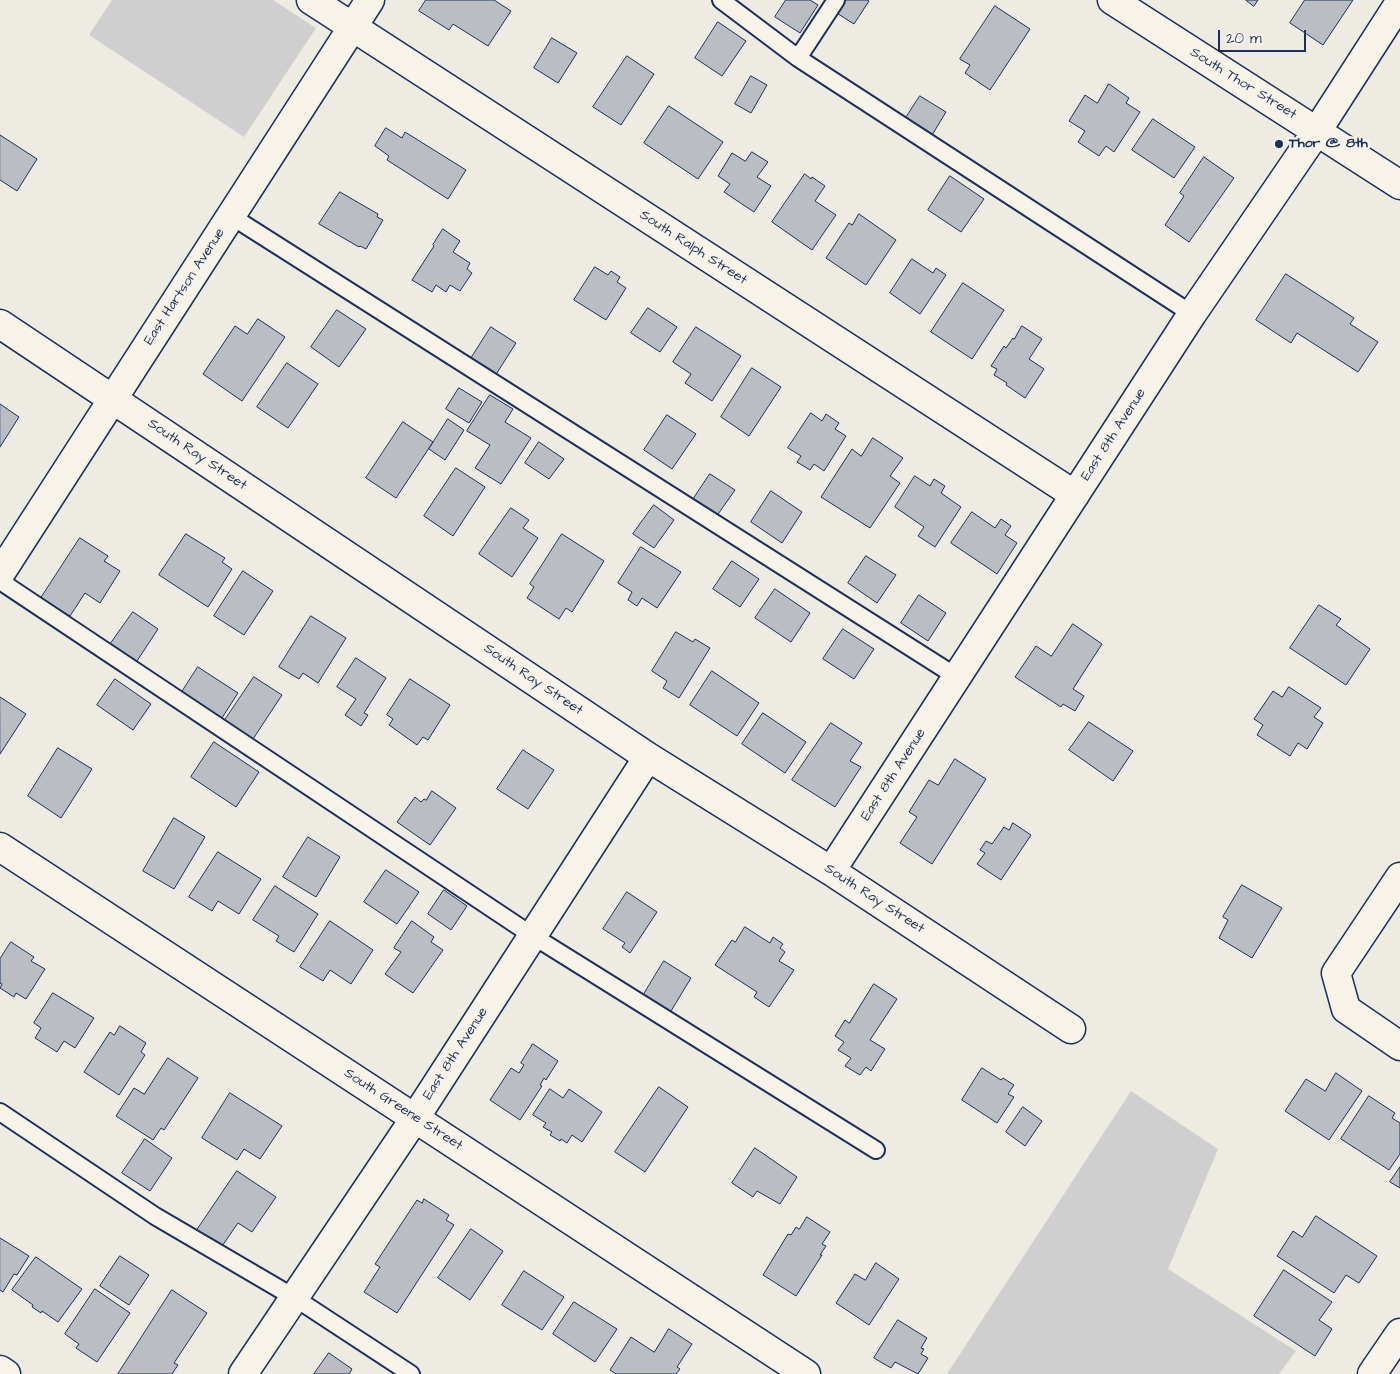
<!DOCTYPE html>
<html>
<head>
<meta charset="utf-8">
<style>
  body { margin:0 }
  #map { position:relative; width:1400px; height:1374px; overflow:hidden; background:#eeebe2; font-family:"Architects Daughter",sans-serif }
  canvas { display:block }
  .scale { position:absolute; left:1218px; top:30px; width:88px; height:22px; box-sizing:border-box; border:2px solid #1b2f5e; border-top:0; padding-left:6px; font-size:15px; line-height:18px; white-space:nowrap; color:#1b2f5e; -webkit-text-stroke:4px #f7f3e8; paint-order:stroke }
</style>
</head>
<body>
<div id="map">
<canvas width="1400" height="1374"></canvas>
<div class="scale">20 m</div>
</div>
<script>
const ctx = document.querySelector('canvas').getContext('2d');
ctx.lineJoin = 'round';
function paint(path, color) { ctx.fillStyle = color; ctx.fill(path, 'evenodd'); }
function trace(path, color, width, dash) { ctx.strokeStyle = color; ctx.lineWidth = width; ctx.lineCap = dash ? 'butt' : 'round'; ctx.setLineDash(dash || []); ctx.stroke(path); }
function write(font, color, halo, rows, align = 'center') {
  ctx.font = font + ' "Architects Daughter",sans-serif'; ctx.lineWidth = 5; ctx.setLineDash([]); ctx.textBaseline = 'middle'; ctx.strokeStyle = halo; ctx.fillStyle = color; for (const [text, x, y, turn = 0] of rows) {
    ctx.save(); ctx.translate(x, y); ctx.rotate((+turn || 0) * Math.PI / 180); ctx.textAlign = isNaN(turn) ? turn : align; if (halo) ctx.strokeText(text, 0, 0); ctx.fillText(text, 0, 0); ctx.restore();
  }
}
const green = new Path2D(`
  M112 0H273L316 28 244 137 89 35Z
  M1131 1091 1218 1149 1168 1269 1296 1351 1279 1374H947Z`);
const building = new Path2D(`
  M426 0H494L511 11 488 46 453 24 449 30 419 11Z
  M786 0H810L818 5 800 33 775 17Z
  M843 0H867L869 1 854 24 835 12Z
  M1246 0H1258L1254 6Z
  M1305 0H1353L1323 45 1290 23Z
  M995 6 1030 29 990 90 965 73 970 65 960 59Z
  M718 22 746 41 722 76 695 58Z
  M552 38 577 53 558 83 534 68Z
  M627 56 654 74 621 125 593 107Z
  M751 76 767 85 751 113 735 104Z
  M1109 84 1129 98 1126 103 1140 112 1114 152 1106 146 1099 156 1078 142 1085 131 1069 121 1085 95 1097 103Z
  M920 96 946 112 929 140 902 124Z
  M669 106 723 142 698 179 644 143Z
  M1153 119 1195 147 1174 178 1132 150Z
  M386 128 402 138 405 132 466 170 448 199 387 160 389 156 375 146Z
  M0 135 37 159 17 191 0 180Z
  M752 152 768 162 757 177 771 186 754 212 724 192 730 184 718 176 732 153 745 161Z
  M1204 157 1234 178 1189 242 1165 225 1184 196 1180 193Z
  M805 174 811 179 812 177 825 186 815 201 836 215 812 250 772 222Z
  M950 176 984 199 961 232 928 210Z
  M340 192 378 214 377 217 383 220 366 249 360 246 359 247 319 224Z
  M859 214 896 240 866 285 826 258 849 223 852 225Z
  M443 229 460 241 453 252 470 263 467 269 472 273 460 291 450 285 446 292 436 285 432 292 412 280 434 246 433 245Z
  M912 259 933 273 936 268 946 275 920 314 890 293Z
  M595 267 608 275 611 271 620 277 617 282 626 288 606 320 574 300Z
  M1286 274 1354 318 1350 324 1378 342 1358 372 1297 333 1291 343 1256 320Z
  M963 283 1004 310 972 359 931 332Z
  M648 308 677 327 660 352 631 333Z
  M337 310 366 329 339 367 311 347Z
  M258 319 285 337 242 401 203 374 235 326 247 334Z
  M1022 326 1042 339 1029 359 1044 369 1025 398 1006 385 1007 383 994 375 997 369 991 366 1004 346 1006 348 1013 338 1014 339Z
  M491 327 516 343 495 376 470 360Z
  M696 327 741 356 712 401 685 383 691 374 673 362Z
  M287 363 318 384 288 428 257 407Z
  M752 368 781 387 749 436 721 417Z
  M459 388 482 402 469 423 446 409Z
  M490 395 513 409 505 422 531 438 501 484 475 468 490 445 467 431Z
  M0 404 19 417 0 447Z
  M811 413 822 421 826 414 839 423 835 429 846 436 824 471 814 464 810 470 797 462 801 456 788 448Z
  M667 415 696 434 672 469 644 450Z
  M448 419 464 430 445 460 429 449Z
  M403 422 433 442 396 498 366 478Z
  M873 438 903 458 890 476 900 483 870 528 821 497 852 449 861 456Z
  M539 442 564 459 549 479 525 463Z
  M456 468 485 487 453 536 424 516Z
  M710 474 735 490 716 517 692 501Z
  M915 476 930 486 934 479 945 486 941 493 961 507 935 547 918 536 924 527 895 507Z
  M771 491 802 512 782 543 751 522Z
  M654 505 674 520 654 548 633 534Z
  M511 508 529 520 523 528 538 538 512 577 479 554Z
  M972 512 995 528 1001 519 1011 526 1005 535 1017 543 997 574 951 543Z
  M186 534 225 558 222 562 232 569 208 607 159 575Z
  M562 534 604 561 572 612 566 608 559 619 527 598 534 587 530 584Z
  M80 538 108 556 104 561 120 571 100 603 85 593 70 616 41 598Z
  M641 547 681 572 657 608 642 598 637 606 628 600 632 592 618 583Z
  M866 556 896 575 877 603 848 583Z
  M732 561 759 579 740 607 713 589Z
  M243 571 273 591 244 635 214 616Z
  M775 589 810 613 791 642 755 618Z
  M919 595 946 613 928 641 901 623Z
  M1319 605 1341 619 1336 625 1370 649 1346 685 1290 648Z
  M133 612 158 629 135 664 109 646Z
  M311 616 346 638 318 683 303 673 299 679 279 667Z
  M1073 624 1102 644 1073 689 1084 696 1075 711 1063 704 1061 707 1015 677 1036 646 1051 656Z
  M843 629 874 649 854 679 823 659Z
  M676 632 693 642 695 639 710 648 679 698 663 688 667 681 652 671Z
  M356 658 386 678 364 713 368 715 361 726 345 715 356 699 337 687Z
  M198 667 238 693 220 721 180 695Z
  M712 671 759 703 737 736 690 705Z
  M254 677 282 695 251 742 223 723Z
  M115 679 151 704 133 730 97 705Z
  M410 679 450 705 428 740 423 737 417 745 389 725 393 719 387 715Z
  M1289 687 1321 708 1314 717 1323 723 1307 749 1298 743 1290 756 1257 735 1263 725 1254 719 1273 691 1282 697Z
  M0 697 26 714 0 754Z
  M763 713 806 742 785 773 742 744Z
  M1089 722 1133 751 1113 781 1069 750Z
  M831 723 862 743 850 761 861 767 835 807 792 780Z
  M214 742 259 772 236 807 191 777Z
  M58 748 92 769 61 818 28 796Z
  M523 750 554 770 528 809 497 789Z
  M955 759 986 779 932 864 900 843 917 817 909 812 929 780 938 785Z
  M432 791 456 808 430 845 397 822 415 797 421 802 424 799 426 800Z
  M174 818 205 837 174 889 143 871Z
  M1013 823 1031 835 1001 880 977 864 985 853 980 850 986 841 992 844 1004 827 1009 830Z
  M308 837 340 857 316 897 283 877Z
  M218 852 261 879 239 914 218 901 212 911 189 897Z
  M386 870 419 892 397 924 364 902Z
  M1242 885 1282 908 1252 958 1219 938 1228 920 1223 917Z
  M275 886 318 914 294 952 276 941 279 936 253 920Z
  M444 890 467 906 451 930 428 914Z
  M627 892 657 912 630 953 622 947 625 943 603 929Z
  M330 921 373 950 351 984 330 970 323 981 300 967Z
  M412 921 434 937 431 942 443 950 413 993 385 974 401 952 394 948Z
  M745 927 770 943 773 937 783 944 780 948 785 952 779 961 794 970 769 1007 754 997 757 992 715 965 732 940 735 942Z
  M11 942 34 957 31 961 45 969 26 999 16 993 14 997 0 988 2 984 0 983V959Z
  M664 961 691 978 668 1016 641 999Z
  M874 984 897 999 870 1040 885 1049 871 1071 866 1067 860 1075 845 1066 851 1058 838 1050 844 1042 835 1036 845 1020 849 1023Z
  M53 993 94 1018 75 1048 64 1041 57 1052 35 1038 41 1028 34 1023Z
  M120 1026 146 1043 141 1052 145 1055 119 1095 84 1072 110 1032 114 1035Z
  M533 1044 558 1061 546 1080 544 1078 540 1085 542 1086 520 1120 490 1100 511 1068 519 1073 524 1065 521 1063Z
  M168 1058 198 1078 164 1130 161 1128 153 1140 116 1116 134 1088 144 1094Z
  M982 1068 1001 1080 1003 1078 1014 1085 1008 1094 1014 1097 997 1123 962 1100Z
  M1336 1073 1362 1091 1329 1140 1285 1111 1306 1079 1325 1091Z
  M659 1087 688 1107 645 1172 615 1152Z
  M550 1089 563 1098 569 1089 602 1112 582 1142 572 1135 567 1143 561 1139 560 1141 550 1135 552 1132 543 1127 546 1123 533 1115Z
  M230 1093 282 1126 260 1159 244 1149 237 1160 202 1138Z
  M1369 1096 1395 1113 1392 1118 1400 1123V1154L1389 1170 1341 1139Z
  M1023 1107 1042 1121 1025 1146 1006 1132Z
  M145 1139 172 1158 150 1191 122 1173Z
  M755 1148 797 1177 780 1204 757 1191 753 1197 732 1183Z
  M1400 1167V1188L1390 1182Z
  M237 1171 276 1197 252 1232 238 1223 220 1249 195 1233Z
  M424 1199 449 1215 446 1220 454 1225 397 1313 364 1292 380 1267 375 1264 417 1200 422 1203Z
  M1316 1216 1377 1256 1359 1283 1346 1275 1334 1293 1277 1256 1293 1231 1302 1237Z
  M807 1217 830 1232 822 1244 826 1246 820 1255H822L796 1296 763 1275 788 1234 791 1235 796 1227 799 1229Z
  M471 1229 503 1251 470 1300 438 1278Z
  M0 1238 29 1256 17 1275 14 1274 3 1292 0 1290Z
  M120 1256 149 1275 129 1305 100 1286Z
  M36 1257 82 1289 58 1322 42 1311 41 1313 32 1307 33 1305 12 1290Z
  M876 1263 899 1279 869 1325 836 1303 855 1274 865 1280Z
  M1284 1270 1332 1302 1319 1320 1332 1329 1315 1356 1254 1316Z
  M524 1271 564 1297 542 1330 502 1305Z
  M95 1289 130 1313 97 1362 76 1348 79 1344 65 1334Z
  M172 1290 207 1313 174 1363 178 1365 172 1374H118Z
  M574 1302 617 1329 595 1362 553 1334Z
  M898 1320 927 1338 921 1348 924 1349 921 1354 928 1358 918 1374 895 1362 891 1368 874 1358Z
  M669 1329 692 1344 677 1367 680 1369 676 1374H616L610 1370 631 1337 654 1352Z
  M329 1353 352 1369 349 1374H314Z`);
const service = new Path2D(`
  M721 0 798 58
  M836 0 798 58 1192 314
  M231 216 957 677
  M0 581 533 936 876 1150
  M0 1112 155 1216 295 1298 411 1374`);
const minor = new Path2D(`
  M311 0 1075 495
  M0 324 648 757 831 871 1071 1029
  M0 574 370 0
  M0 847 806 1374
  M831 871 1192 314 1317 131 1400 2
  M1400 877 1336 973 1346 1009 1400 1046
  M0 1370 6 1374
  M243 1374 415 1118 648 757
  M1372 1374 1400 1333`);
const secondary = new Path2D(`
  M1112 0 1400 185`);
const markers = [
  [1279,144,5,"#1b2f5e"]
];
const streetNames = [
  ["South Thor Street",1243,84,32],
  ["South Ralph Street",693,248,33],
  ["East Hartson Avenue",185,287,-57],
  ["East 8th Avenue",1114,435,-57],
  ["South Ray Street",197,455,34],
  ["South Ray Street",533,680,34],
  ["East 8th Avenue",894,775,-57],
  ["South Ray Street",874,899,33],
  ["East 8th Avenue",456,1054,-57],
  ["South Greene Street",403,1110,33]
];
const poiNames = [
  ["Thor @ 8th",1289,144]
];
paint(green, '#cfcfcf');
paint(building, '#babdc2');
trace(building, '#1b2f5e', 1);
trace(service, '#1b2f5e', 20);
trace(minor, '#1b2f5e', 31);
trace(secondary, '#1b2f5e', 31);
trace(service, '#f7f3e8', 16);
trace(minor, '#f7f3e8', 28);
trace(secondary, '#f7f3e8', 28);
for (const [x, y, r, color] of markers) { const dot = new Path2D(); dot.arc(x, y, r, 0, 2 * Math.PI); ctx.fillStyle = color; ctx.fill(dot); trace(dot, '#f7f3e8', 2); }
write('14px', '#1b2f5e', '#f7f3e8', streetNames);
write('bold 14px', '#1b2f5e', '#f7f3e8', poiNames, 'left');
</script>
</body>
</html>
